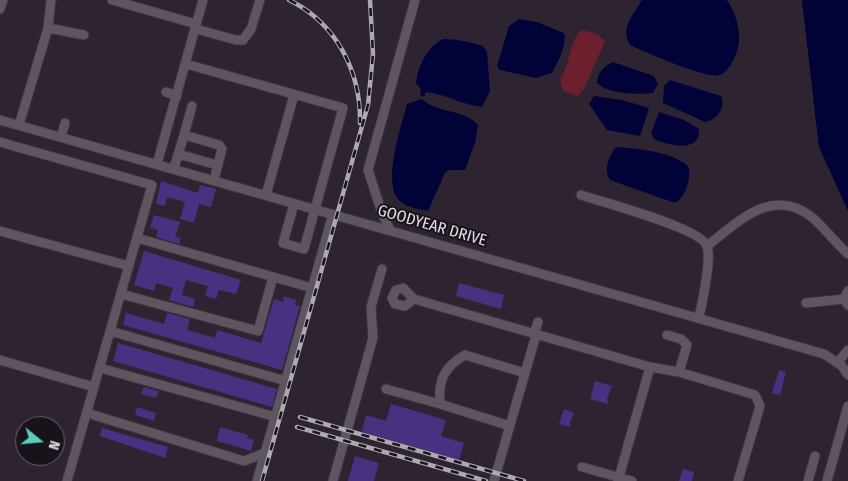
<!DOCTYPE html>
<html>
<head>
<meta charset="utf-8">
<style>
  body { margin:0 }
  #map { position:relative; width:848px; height:481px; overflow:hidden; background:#221b24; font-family:"Fira Sans Condensed",sans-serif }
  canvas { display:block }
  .north { position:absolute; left:15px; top:416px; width:50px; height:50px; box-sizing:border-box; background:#19121a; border:1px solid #69636b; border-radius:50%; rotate:107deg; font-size:14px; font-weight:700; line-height:20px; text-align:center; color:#e2dde4 }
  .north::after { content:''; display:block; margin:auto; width:18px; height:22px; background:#59cebe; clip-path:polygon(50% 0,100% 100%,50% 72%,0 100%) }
</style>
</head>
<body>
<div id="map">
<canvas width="848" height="481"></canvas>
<div class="north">N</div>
</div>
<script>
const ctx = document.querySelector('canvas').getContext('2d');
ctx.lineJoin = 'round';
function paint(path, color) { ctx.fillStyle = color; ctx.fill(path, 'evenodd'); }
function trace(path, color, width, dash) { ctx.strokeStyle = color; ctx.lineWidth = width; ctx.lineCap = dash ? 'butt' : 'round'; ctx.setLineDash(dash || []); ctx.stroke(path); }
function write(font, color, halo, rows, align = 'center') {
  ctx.font = font + ' "Fira Sans Condensed",sans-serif'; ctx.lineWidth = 4; ctx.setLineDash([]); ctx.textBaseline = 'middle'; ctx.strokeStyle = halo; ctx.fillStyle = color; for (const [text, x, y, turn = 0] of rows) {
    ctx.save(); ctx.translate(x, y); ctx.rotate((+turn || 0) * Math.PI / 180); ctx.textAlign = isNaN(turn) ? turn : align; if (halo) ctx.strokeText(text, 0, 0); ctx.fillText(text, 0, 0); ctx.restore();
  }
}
const built = new Path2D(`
  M0 0H802L819 147 848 211V481H0ZM25 426H55V456H25Z`);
const green = new Path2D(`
  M582 30 597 34 605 41 584 89 578 96 563 91 560 78C571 65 569 40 582 30Z`);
const water = new Path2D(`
  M642 0H727C736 14 743 34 737 51 734 59 729 72 720 75 708 80 645 52 630 45 620 28 633 15 642 0Z
  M802 0H848V211L819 147Z
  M519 19 537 22 564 33C568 44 557 63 552 73L536 78 500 70 497 66 509 26Z
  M443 39C458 39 469 42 483 46L487 52 490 91 482 107C462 105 446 94 426 92L424 97 420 95 421 89 416 83C418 66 427 47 443 39Z
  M613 62 654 76 658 84 653 93C638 95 608 94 597 83 597 73 604 66 613 62Z
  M670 80 721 96C726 108 717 120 705 122L663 103 664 86Z
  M594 96 622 100 649 108 640 136 607 130 589 104Z
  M422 99C436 113 464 109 478 125L475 143 465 170H449L445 173 428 211C418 209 408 208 400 201 381 185 402 124 407 104Z
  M659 112 684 120 699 129C701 154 667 145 654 139L651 133Z
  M616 147C639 149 670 151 688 166 692 178 686 194 677 202H672L610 180C603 170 609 156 616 147Z`);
const building = new Path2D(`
  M161 181 198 193 200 185 216 189 211 207 199 204 194 223 180 219 185 202 167 197 165 206 156 204Z
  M154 215 180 222 175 237 181 238 179 244 156 237 158 230 150 228Z
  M144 251 241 280 236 294 219 290 216 299 205 296 208 286 186 280 182 295 195 299 193 307 169 300 173 288 156 283 154 291 134 285Z
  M459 283 504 295 501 309 456 296Z
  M284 296 296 300 295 305 300 306 282 370 123 325 126 313 164 324 167 313 190 319 187 330 215 338 217 330 261 343 274 299 283 302Z
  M118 343 277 389 272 407 113 361Z
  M779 370 786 372 780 395 772 393Z
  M595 381 612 386 607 399 608 404 590 399Z
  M144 387 159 391 156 398 141 394Z
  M391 404 446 420 441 436 464 443 459 460 362 432 366 415 386 421Z
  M137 407 156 413 154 421 135 415Z
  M564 409 574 413 570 422V427L559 424Z
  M220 427 248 435 247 438 254 440 251 451 217 441Z
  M102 428 168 447 165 458 100 436Z
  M355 456 379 463 374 481H348Z
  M683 469 694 472 692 481H679Z`);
const minor = new Path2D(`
  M112 0 196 24
  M0 9 3 0
  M48 28 84 35
  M196 29 236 40H243L251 29 260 0
  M186 64 343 108 304 249 283 243 294 204
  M166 92 177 96
  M192 106 184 135 219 145 222 149 214 180
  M0 120 824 354 842 366 848 375
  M19 125 48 28 51 0
  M61 137 65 123
  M0 142 152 185 67 481
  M178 154 217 165
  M157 164 203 0
  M174 168 184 135
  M266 195 294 95
  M581 195C602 202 701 228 707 246 712 260 702 302 699 318
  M390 230 382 213 368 170 415 0
  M0 231 129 266
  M137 238 312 288
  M707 246C738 222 773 185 813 218 825 229 836 243 848 254
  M403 288 414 299 405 306 395 304 392 298 396 290Z
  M848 291 844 299 848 305
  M121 294 258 331 273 277
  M414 299 650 367 679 372 755 395 760 406 738 481
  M806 303 844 299
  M110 331 286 381
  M667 335 681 339 687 345 679 372
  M0 360 94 387
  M837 363 848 350
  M100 368 276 417
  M386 389 440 404
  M87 413 244 461 265 453
  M510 426 440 404C438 380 444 367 465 355L525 373
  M582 467 632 481
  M257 481 333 214
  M333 481 373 338 371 307 382 269
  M494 481 536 335 535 331 538 322
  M618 481 650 367
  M808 481 815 456
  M827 481 848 406`);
const rail = new Path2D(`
  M289 0C336 23 361 71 360 123
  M300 417 524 481
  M297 427 486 481
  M262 481 368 105 373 54 370 0`);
const streetNames = [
  ["GOODYEAR DRIVE",432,226,16]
];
paint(built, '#2e2431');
paint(green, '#6c1f2d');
paint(water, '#010338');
paint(building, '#473180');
trace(minor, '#3a353c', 11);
trace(minor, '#5e5560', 9);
trace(rail, '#aea9b0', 4.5);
trace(rail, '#19121a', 2.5, [8]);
write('16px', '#e2dde4', '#19121a', streetNames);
</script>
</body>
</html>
